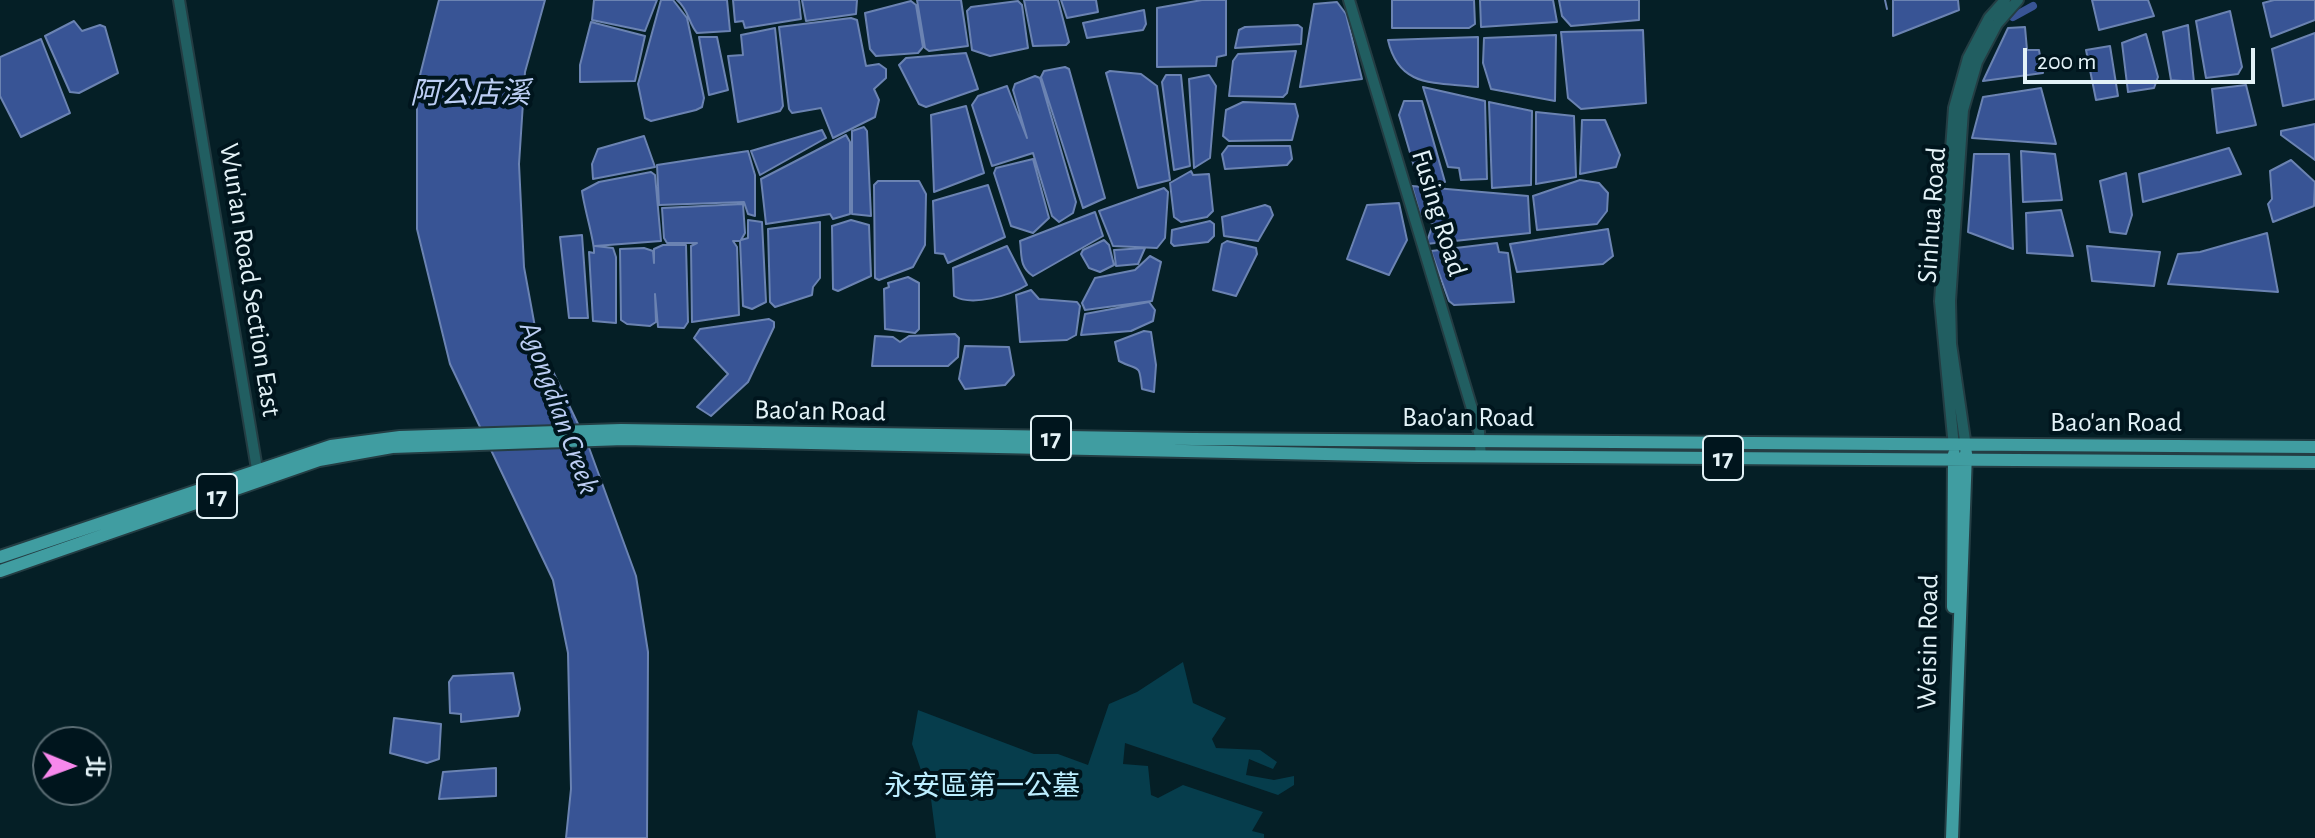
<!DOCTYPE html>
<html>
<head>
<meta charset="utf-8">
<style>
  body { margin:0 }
  #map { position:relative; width:2315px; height:838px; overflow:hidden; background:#051f26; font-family:"Alegreya Sans","Noto Sans TC",sans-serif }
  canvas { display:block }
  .north { position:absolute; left:32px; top:726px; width:80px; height:80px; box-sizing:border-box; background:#00151d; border:2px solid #5b6d74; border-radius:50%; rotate:91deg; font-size:22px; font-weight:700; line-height:32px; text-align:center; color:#e3f2f7 }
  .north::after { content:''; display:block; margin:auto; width:28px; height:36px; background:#f788ec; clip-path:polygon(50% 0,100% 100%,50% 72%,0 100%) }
  .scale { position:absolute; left:2023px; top:48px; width:232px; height:36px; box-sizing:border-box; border:4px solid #e3f2f7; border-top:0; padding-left:10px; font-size:24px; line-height:28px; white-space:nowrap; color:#e3f2f7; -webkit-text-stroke:6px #00151d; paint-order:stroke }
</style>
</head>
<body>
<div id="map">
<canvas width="2315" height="838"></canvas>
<div class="north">北</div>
<div class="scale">200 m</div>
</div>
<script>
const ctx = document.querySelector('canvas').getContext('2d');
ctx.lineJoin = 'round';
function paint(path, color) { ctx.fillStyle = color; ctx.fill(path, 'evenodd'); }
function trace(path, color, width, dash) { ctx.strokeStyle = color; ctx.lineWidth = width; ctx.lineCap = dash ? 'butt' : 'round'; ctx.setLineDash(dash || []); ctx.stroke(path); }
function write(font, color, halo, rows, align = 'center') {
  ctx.font = font + ' "Alegreya Sans","Noto Sans TC",sans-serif'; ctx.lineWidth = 8; ctx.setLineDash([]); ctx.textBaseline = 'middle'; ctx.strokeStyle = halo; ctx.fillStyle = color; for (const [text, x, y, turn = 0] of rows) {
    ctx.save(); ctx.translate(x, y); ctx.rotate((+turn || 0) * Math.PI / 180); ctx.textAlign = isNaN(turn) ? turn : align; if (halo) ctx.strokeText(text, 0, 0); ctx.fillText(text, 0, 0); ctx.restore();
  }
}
const green = new Path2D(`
  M1183 662 1193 703 1226 718 1212 739 1216 748 1260 750 1277 762 1273 769 1249 759 1246 775 1274 780 1294 776V785L1278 795 1125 743 1123 764 1148 766 1151 795 1158 798 1183 785 1263 812 1252 831 1264 834V838H936L931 799 912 744 918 710 1034 754H1058L1088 765 1109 704 1137 692Z`);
const water = new Path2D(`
  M439 0H545L525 72 519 164 524 267 537 338 588 445 636 576 648 652 647 838H566L571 789 568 653 553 580 450 364 417 229V87Z
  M594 0H657L645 31 592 20Z
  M661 0H673L687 18 704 98 702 107 696 110 651 121 645 118 638 84Z
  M677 0H727L730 31 697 33C688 22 689 10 677 0Z
  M733 0H799L801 19 745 28 743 21 735 22Z
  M802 0H857L856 14 806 21Z
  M917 0H961L968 46 929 51 925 48Z
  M1024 0H1058L1069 42 1066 45 1033 46Z
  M1061 0H1096L1098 12 1067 18Z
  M1202 0H1226V55L1217 57 1216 66 1157 67V8Z
  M1392 0H1474L1475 24 1469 28H1392Z
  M1480 0H1553L1557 22 1481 27Z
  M1559 0H1639V20L1571 26 1562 16Z
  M1893 0H1958L1959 10 1893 36Z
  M2092 0H2148L2154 16 2099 30Z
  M2274 0H2315V20L2271 37 2263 3Z
  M911 1 916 5 923 47 918 53 876 56 870 49 865 13Z
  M1018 1 1022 5 1028 48 990 56 972 50 967 11 971 7Z
  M1337 2 1346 14 1362 79 1300 87 1314 4Z
  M1144 10 1146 24 1143 30 1087 38 1083 23Z
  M2230 11 2242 67 2238 74 2206 78 2196 21Z
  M851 18 857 20 866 66 879 64 886 69V78L874 89 879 100 875 117 833 138 821 108 792 113 789 109 779 27Z
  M74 21 82 31 100 25 105 27 118 73 79 93 70 92 45 36Z
  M591 22 645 36 635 81 580 82V65Z
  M1298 25 1302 28 1301 44 1235 48 1239 30 1245 27Z
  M2188 25 2194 82 2171 80 2163 32Z
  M2025 27 2027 50H2039L2043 73 1983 81 2008 28Z
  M775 28 783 106 780 111 738 122 728 56 743 55 741 35Z
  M1643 30 1646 103 1581 109 1568 98 1561 32Z
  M2315 33V99L2283 106 2272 49Z
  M2146 34 2158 77 2154 88 2128 92 2122 43Z
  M1556 35 1555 101 1491 89 1483 63 1484 38Z
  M699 37H717L728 90 709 95Z
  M1478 37V87C1436 82 1399 89 1388 40Z
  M41 39 70 113 21 137 0 96V57Z
  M2110 46 2118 96 2096 100 2086 50Z
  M1296 51 1287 93 1283 97 1229 96 1233 61 1238 54Z
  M966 53 978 89 926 107 919 104 899 65 906 58Z
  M1065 67 1069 69 1105 198 1083 208 1041 77 1044 71Z
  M1110 71 1141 74 1157 86 1170 180 1138 188 1106 73Z
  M1166 75H1181L1190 166 1174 170 1162 82Z
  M1209 75 1216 86 1210 158 1194 168 1189 79Z
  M1035 76 1040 78 1076 202 1073 213 1059 222 1052 216 1033 153 992 166 972 105 978 96 1007 86 1027 138 1013 90 1015 84Z
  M2246 85 2256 125 2217 133 2212 89Z
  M1423 87 1485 101 1487 179 1461 180 1459 168 1448 167Z
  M2041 88 2056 144 1972 138 1983 97Z
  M1404 101H1422L1445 182 1418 180 1399 115Z
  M1243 102 1295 104 1298 116 1292 140 1229 141 1223 136 1226 110Z
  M1489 102 1532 111 1531 185 1492 188Z
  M966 106 984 173 934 192 931 115Z
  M1536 112 1574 116 1576 177 1536 184Z
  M1582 120H1605L1620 155 1616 167 1580 174Z
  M2315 124V160L2281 135V131Z
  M864 127 867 131 871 216 852 214V131Z
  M822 130 826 138 760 175 751 151Z
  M846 135 850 142V214L833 219 830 214 766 224 761 179Z
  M644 136 655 167 593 179 592 164 598 149Z
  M1228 146H1290L1292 159 1287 165 1225 169 1222 154Z
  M2229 148 2241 174 2143 202 2139 174Z
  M748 151 755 175V216L748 214 744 202 659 205 657 165Z
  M2021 151 2055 154 2062 200 2023 202Z
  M1974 154H2009L2013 249 1968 232Z
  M1033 159 1049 218 1033 233 1011 226 994 173 996 168Z
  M2291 160 2315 182 2314 206 2273 222 2268 204 2272 199 2270 171Z
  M1191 171 1193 175 1209 174 1213 211 1207 217 1181 222 1174 217 1170 183Z
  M651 172 655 175 661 241 595 246 613 248 616 257V323L593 321 589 252 594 253C595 243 584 208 582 191L599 182Z
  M2126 173 2132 215 2126 234 2110 232 2100 181Z
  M1580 180 1599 183 1608 193 1607 211 1597 224 1537 230 1533 196Z
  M878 181H919L926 194 925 245 913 267 879 280 875 278 874 185Z
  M988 185 1005 237 948 263 944 254 935 253 933 201Z
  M1412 186 1528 196 1530 233 1426 244 1433 224 1420 215Z
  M1164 188 1168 192 1165 238 1157 248 1113 246 1099 211Z
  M1399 203 1407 240 1389 275 1347 259 1367 205Z
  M743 204 745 233 741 240 748 238V220L762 222 766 302 752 309 743 306 740 241H733L737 247 739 315 692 322 691 246 697 243H667L664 238 662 208Z
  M1265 205 1270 207 1273 215 1258 241 1224 236 1222 217Z
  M2061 210 2073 256 2027 253 2026 213Z
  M1095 212 1103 236 1033 276C1019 267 1022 255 1020 241Z
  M851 220 869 225 871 276 838 291 833 289 832 226Z
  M1210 221 1214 224V236L1208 242 1174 246 1171 243 1172 230Z
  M820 222V278L813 287 812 295 775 307 770 302 768 229Z
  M1608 229 1613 256 1603 264 1517 272 1510 244Z
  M2267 233 2278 292 2168 284 2178 254 2200 252Z
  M582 235 588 318H569L560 237Z
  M1104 240 1109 245 1114 265 1100 272 1089 268 1081 254 1083 250Z
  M1227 241 1256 248 1257 254 1236 296 1213 290 1222 244Z
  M1497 243 1499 252 1508 253 1514 302 1454 305 1449 301 1431 251Z
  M686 245 688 322 684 328 658 327 655 294 656 322 650 326 627 324 621 320 620 249 644 248 653 251 654 263V249L663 245Z
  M1007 246 1027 285C1011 295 972 307 954 296L953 268Z
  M2087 246 2160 252 2154 286 2092 281Z
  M1145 248 1138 264 1116 266 1114 250Z
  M1150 256 1161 262 1152 301 1085 310 1082 303 1095 278 1135 270Z
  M908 277 919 283V329L915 333 885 329 884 289 889 287 888 283Z
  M1031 290 1039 299 1077 302 1080 306 1076 335 1067 340 1020 342 1016 295Z
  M1149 302 1155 310 1153 321 1131 331 1081 335 1085 314Z
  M769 319 774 322V327L748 382 711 416 697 407 728 374 694 338 700 329Z
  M1144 331 1151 332 1156 365 1154 392 1142 389C1139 361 1139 372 1119 361L1115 342Z
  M955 334 959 338 958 357 948 366H872L875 336 893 337 900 342 909 336Z
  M965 346 1009 347 1014 375 1005 385 965 389 959 379Z
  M513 673 520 709 518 716 461 722V714L450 713 449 682 453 676Z
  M394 718 441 724 439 759 427 763 390 753Z
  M496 768V796L439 799 443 772Z`);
const stream = new Path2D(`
  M1885 0 1887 9`);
const canal = new Path2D(`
  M2013 17 2033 6`);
const minor = new Path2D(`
  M179 0 258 475
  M1349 0 1479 432 1481 456
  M1954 447 1940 301 1954 108 1968 58 1989 18 2005 0
  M1966 447 1951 344 1950 301 1963 110 1977 62 1997 24 2018 0`);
const major = new Path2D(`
  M0 557 331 446 400 437 621 430 1193 439 2315 447
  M0 571 319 460 392 447 624 439 1418 456 2315 462
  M1953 607 1954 454
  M1952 838 1966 453`);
const shields = [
  [1051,438,40],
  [1723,458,40],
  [217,496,40]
];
const shieldNames = [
  ["17",1051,438],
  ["17",1723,458],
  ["17",217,496]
];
const streetNames = [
  ["Fusing Road",1439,213,73],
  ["Sinhua Road",1932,215,-86],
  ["Wun'an Road Section East",250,280,81],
  ["Bao'an Road",820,411,1],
  ["Bao'an Road",1468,418],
  ["Bao'an Road",2116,423],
  ["Weisin Road",1928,642,-89]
];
const parkNames = [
  ["永安區第一公墓",982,787]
];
const waterNames = [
  ["阿公店溪",470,94],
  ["Agongdian Creek",559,408,70]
];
paint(green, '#063d4c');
paint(water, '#385495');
trace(water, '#6b83b2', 2);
trace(stream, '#6b83b2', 2);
trace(canal, '#385495', 8);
trace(minor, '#243d43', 14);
trace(major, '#243d43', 16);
trace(minor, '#215e61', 10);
trace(major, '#409da1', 12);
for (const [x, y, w] of shields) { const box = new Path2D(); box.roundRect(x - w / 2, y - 22, w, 44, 6); ctx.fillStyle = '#00151d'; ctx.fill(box); trace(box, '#e3f2f7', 2); }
write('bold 26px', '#e3f2f7', null, shieldNames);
write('28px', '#e3f2f7', '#00151d', streetNames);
write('28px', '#bceeff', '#00151d', parkNames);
write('italic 30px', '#bccef4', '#00151d', waterNames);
</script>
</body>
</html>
